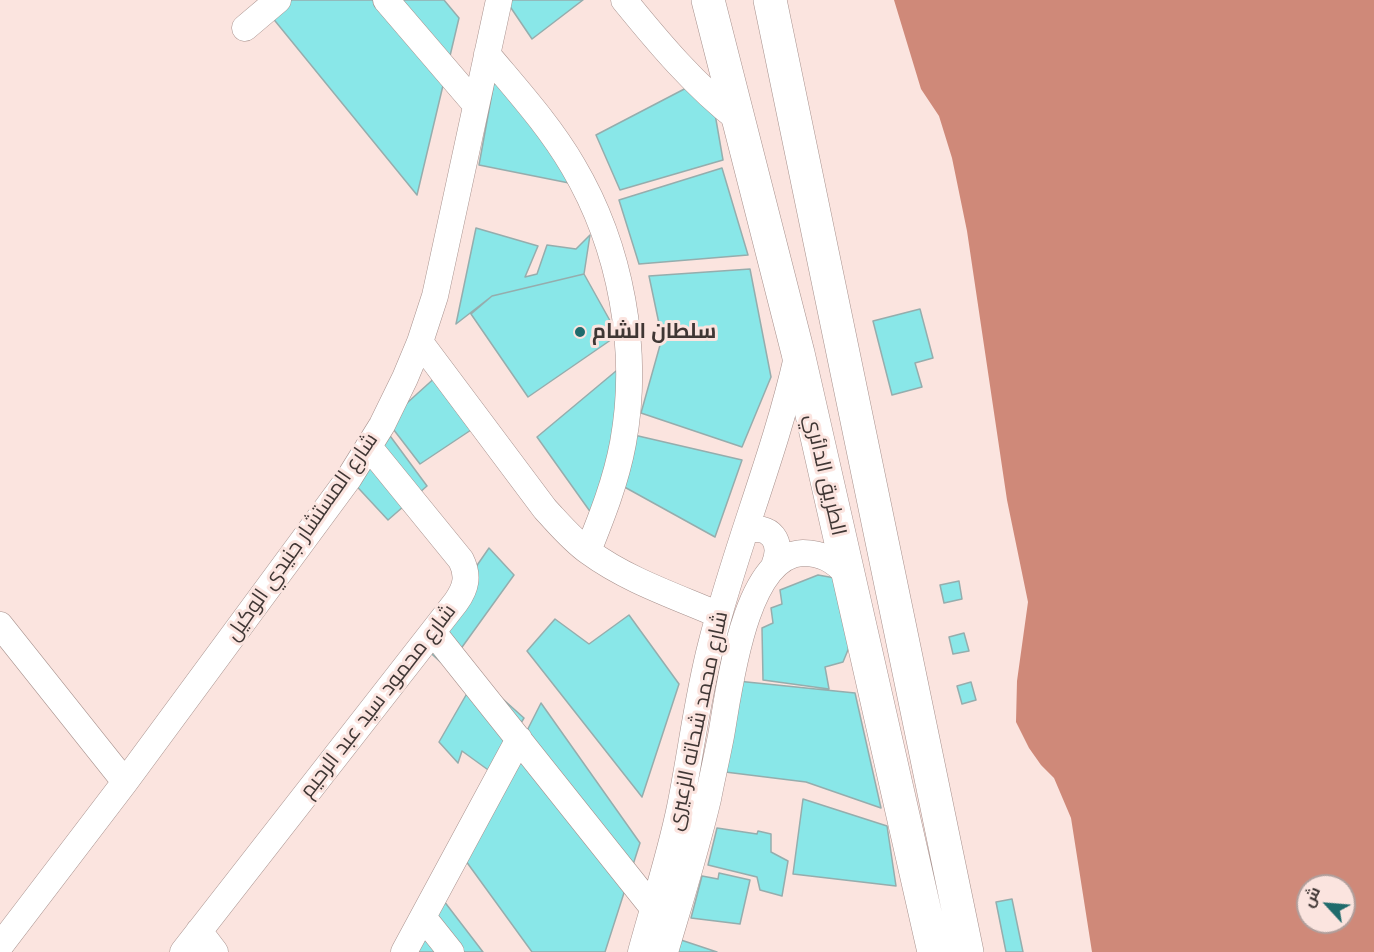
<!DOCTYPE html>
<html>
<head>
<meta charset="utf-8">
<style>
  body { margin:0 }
  #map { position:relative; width:1374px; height:952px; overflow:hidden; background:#fbe4df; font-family:Raleway,Cairo,sans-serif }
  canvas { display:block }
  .north { position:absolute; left:1296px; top:874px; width:60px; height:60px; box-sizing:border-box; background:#fbe4df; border:2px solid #b09e9b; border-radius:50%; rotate:296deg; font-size:16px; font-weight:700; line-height:24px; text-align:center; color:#3f3634 }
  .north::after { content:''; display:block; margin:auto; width:21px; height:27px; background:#1f6b6c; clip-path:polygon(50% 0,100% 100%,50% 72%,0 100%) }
</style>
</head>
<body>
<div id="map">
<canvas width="1374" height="952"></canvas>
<div class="north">ش</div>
</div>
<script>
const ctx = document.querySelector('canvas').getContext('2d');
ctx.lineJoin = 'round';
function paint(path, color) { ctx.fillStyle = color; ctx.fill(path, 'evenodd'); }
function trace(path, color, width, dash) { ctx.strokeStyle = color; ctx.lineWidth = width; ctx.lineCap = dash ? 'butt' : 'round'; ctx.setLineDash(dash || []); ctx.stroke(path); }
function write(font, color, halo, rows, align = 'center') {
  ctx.font = font + ' Raleway,Cairo,sans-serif'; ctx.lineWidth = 6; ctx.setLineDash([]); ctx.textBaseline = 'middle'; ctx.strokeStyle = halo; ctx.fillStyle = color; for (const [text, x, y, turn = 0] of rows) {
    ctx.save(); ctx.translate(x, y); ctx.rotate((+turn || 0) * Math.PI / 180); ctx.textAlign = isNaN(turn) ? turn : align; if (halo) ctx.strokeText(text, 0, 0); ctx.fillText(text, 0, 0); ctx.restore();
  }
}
const water = new Path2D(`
  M894 0H1374V952H1092L1071 818 1054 778 1041 765 1029 748 1016 722 1017 681 1028 602 1007 500 967 231 952 158 939 116 921 89ZM1308 886H1344V922H1308Z`);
const building = new Path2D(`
  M258 0H444L459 18 417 195Z
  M510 0H583L532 39 509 5Z
  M497 66 599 189 479 165Z
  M692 85 715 114 723 160 620 190 596 135Z
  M722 168 748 255 639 264 619 200Z
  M476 228 538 246 525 277 537 274 547 245 576 249 590 235 584 274 492 296 456 324Z
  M750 269 771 377 742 447 641 413 662 338 649 276Z
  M584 274 618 335 528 397 471 314 492 296Z
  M920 309 933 358 915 363 922 387 892 395 873 321Z
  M628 361 640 393 594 517 537 437Z
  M438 375 474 428 420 464 387 421Z
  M382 425 427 486 388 520 349 478Z
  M634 435 742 460 715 537 619 484Z
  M489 548 514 575 447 668 422 645Z
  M818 575 835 578 850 645 843 662 825 667 829 689 763 680 762 628 773 623 771 608 782 604 780 590Z
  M959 581 962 599 944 603 940 585Z
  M629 615 679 684 642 797 527 651 555 619 589 644Z
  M964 633 969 651 953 654 949 637Z
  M477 676 524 718 491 772 462 751 458 763 439 742Z
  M737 681 855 693 881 808 806 782 717 771Z
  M971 682 976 700 962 704 957 686Z
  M541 703 640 843 605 952H532L463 857Z
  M803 799 887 826 896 886 793 874Z
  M717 828 757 834 758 831 771 834V852L788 861 782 896 760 890 757 877 708 865Z
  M719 873 750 880 740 924 691 918 702 876 718 879Z
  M437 892 483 952H405Z
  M1012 899 1023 952H1006L996 902Z
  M672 937 717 952H667Z`);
const minor = new Path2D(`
  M386 0 476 105
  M624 0C659 43 695 86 739 120
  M245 28 278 0
  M487 54C517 90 549 125 573 166 621 247 640 350 623 443 616 481 602 516 588 551
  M420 342 545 509C559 524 572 540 589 552 627 580 675 596 719 615
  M745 531C771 523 784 542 774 566
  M0 625 125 782
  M433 632 653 908
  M423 917 451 952
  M199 931 215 952
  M0 946 125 782 349 478 382 425 405 378 420 342 435 296 499 0
  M183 952 456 602C466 588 469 576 461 560L369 447
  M404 952 519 739
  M641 952C654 904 670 856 680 807 691 753 697 699 711 645 735 548 775 455 797 357
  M665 952C680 901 696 850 708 799 712 778 717 757 721 736 729 692 744 555 803 553 822 553 834 560 847 574`);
const highway = new Path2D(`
  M708 0 798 353 934 952
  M770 0 967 952`);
const markers = [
  [580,332,6,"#1f6b6c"]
];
const poiNames = [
  ["سلطان الشام",592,332]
];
const streetNames = [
  ["الطريق الدائري",825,475,77],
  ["شارع المستشار جنيدي الوكيل",302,537,-55],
  ["شارع محمود سيد عبد الرحيم",378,701,-52],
  ["شارع محمد شحاته الزعيرى",698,721,-78]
];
paint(water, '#cf8979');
paint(building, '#89e7e8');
trace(building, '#95adad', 1.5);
trace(minor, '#a7918d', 27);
trace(highway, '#a7918d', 34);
trace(minor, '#fff', 26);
trace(highway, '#fff', 33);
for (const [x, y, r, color] of markers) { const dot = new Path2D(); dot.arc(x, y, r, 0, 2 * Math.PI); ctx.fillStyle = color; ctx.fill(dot); trace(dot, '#fbe4df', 2); }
write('bold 21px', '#3f3634', '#fbe4df', poiNames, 'left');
write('21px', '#3f3634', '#fbe4df', streetNames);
</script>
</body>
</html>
